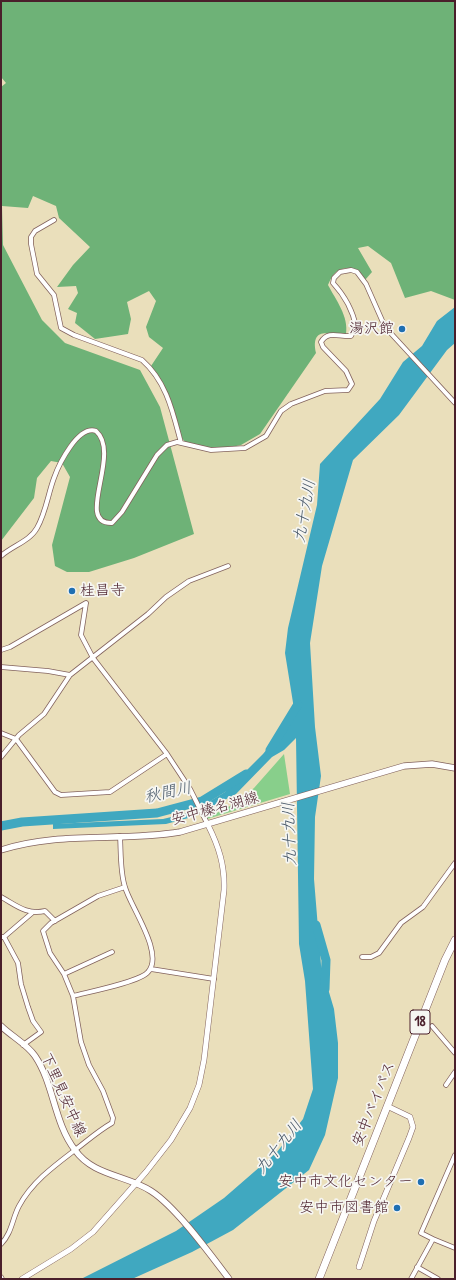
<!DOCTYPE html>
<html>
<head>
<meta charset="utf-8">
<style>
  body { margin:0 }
  #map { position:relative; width:456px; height:1280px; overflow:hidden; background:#eadfbb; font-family:"Patrick Hand",sans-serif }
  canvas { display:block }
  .frame { position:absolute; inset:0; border:2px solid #4a1f2b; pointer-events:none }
</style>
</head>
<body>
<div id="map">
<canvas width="456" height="1280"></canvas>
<div class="frame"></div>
</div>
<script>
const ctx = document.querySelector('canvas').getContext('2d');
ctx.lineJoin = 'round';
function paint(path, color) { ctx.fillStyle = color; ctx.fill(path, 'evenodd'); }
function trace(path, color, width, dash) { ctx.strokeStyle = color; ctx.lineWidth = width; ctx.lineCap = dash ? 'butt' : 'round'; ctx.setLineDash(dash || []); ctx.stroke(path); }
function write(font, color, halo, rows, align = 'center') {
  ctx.font = font + ' "Patrick Hand","Klee One",sans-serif'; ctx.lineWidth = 3.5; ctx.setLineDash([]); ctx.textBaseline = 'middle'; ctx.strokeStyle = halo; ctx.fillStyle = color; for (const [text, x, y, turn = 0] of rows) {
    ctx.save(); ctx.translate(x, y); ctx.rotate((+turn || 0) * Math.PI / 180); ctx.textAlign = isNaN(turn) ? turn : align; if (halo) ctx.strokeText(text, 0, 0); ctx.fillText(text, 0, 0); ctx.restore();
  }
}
const green = new Path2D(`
  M284 754 290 794 207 819 206 817H209L230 806 254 788Z`);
const forest = new Path2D(`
  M1 1H455V300L431 291 405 298 391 263 368 246 358 248 372 272 365 280 353 268C339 267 333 272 328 285 336 300 349 317 346 334L342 337C325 331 311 330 316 353L260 434 241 445 222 449H201L186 443 180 436 166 396 151 366 163 348 149 337 146 327 156 301 149 291 127 302 131 319 128 334 95 339 75 323 77 313 68 309 78 293 76 286 57 287 73 265 90 247 59 218 56 206 33 196 28 208 2 206 3 245 42 320 65 343 140 370 160 407 194 534 134 558 89 572H67L55 566 52 545 70 477 62 463 51 461 37 478 34 498 1 541V87L6 83 1 77Z`);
const water = new Path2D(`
  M455 307V343L447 350 399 415 353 460 322 566 310 643 315 727 321 776 315 817 314 879 321 965 334 1009 338 1043V1078L325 1135 309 1170 233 1230 192 1252 132 1279H81L176 1231 224 1198 277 1152 303 1119 313 1089 305 981 299 944 296 738 284 750 272 757 236 794 192 817 166 824 53 829V824L163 819 192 812 225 792 263 754 295 715 285 653 288 628 317 505 320 464 380 399 403 362 422 346 437 321Z`);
const river = new Path2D(`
  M270 750 298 704
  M1 826 22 822 157 813 202 801 246 774
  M316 925 326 960 325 989`);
const minor = new Path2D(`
  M54 220 35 231 31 237V244L37 274 54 295 61 328 74 335 142 360C167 382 173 413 181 443
  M1 556C12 546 30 541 37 528 46 512 48 494 54 478 59 464 78 425 96 431 122 454 74 524 112 523L122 512 157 455 167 445 177 442 211 450 245 448 266 436 281 411 291 404 325 391 348 390 352 384 346 371 323 347 321 342C328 330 339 337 351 336L356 327C353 311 344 295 333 283L334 278 340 272 351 270 357 272 366 284 385 327 455 403
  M86 603 81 635 93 658 167 754 190 789 208 825
  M1 650 10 647 86 603
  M1 667 48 671 70 675
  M1 733 16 739 55 792 61 795 110 792 167 754
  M1 757 19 735 44 714 70 675 148 614 166 597 189 581 228 566
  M1 897C16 905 26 915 45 911L55 921
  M1 937H4L18 963 21 984 28 1007 33 1021 41 1032 23 1045
  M4 937 32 913
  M362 957H371L379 953 401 923 423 907 455 863
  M151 969 214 979
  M64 974 112 952
  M73 996C88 992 140 982 148 972 165 954 130 906 125 887 120 872 121 852 120 836
  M432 1026 455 1053
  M446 1085 455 1072
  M433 1239 421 1233 455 1155
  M1 1244C12 1233 12 1219 19 1206 32 1182 54 1166 75 1150 87 1141 98 1131 112 1123L113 1118 103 1091 89 1065 81 1042 73 996 64 974 50 953 43 931 51 923 98 896 125 887
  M417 1267 438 1279
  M1 1277 2 1279
  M411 1279 433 1239 455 1248`);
const tertiary = new Path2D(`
  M359 1267 374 1221 409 1138 413 1127 410 1117 387 1106
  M22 1279 71 1249 93 1232 146 1172 171 1140 190 1108 199 1085 204 1060 224 890C225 866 219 847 208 825`);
const secondary = new Path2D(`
  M1 850C60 831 120 842 180 832L404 766 432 764 455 768
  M1 1026C11 1036 27 1044 35 1056 54 1084 54 1123 75 1150 93 1176 127 1175 151 1191 176 1207 210 1254 229 1279`);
const trunk = new Path2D(`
  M319 1279 445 960 455 940`);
const markers = [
  [402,329,4,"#1f6fb2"],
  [72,591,4,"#1f6fb2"],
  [421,1182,4,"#1f6fb2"],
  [397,1208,4,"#1f6fb2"]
];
const shields = [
  [420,1022,20]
];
const shieldNames = [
  ["18",420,1022]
];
const poiNames = [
  ["湯沢館",394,329],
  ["桂昌寺",80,591,"left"],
  ["安中市文化センター",413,1182],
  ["安中市図書館",389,1208]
];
const streetNames = [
  ["安中榛名湖線",215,809,-15],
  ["下里見安中線",63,1095,66],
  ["安中バイパス",374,1104,-68]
];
const waterNames = [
  ["九十九川",305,511,-80],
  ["秋間川",168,793,-12],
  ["九十九川",290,834,-92],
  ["九十九川",279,1147,-51]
];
paint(green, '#88cf8b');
paint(forest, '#6eb277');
paint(water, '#40a8c0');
trace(river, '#40a8c0', 9);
trace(minor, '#82625d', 5.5);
trace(tertiary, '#82625d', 6);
trace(secondary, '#82625d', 7);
trace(trunk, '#82625d', 8);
trace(minor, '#fff', 4);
trace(tertiary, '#fff', 5);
trace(secondary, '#fff', 5.5);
trace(trunk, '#fff', 7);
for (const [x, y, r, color] of markers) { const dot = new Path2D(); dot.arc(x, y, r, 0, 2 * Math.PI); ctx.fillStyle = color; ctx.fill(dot); trace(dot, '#f6f6f2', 1.5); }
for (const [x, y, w] of shields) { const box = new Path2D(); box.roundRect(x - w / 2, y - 12, w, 24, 3); ctx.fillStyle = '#f6f6f2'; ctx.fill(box); trace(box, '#4a1f2b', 1); }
write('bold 14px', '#4a1f2b', null, shieldNames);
write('15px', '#4a1f2b', '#f6f6f2', poiNames, 'right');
write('15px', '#4a1f2b', '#f6f6f2', streetNames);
write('italic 16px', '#465667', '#f6f6f2', waterNames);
</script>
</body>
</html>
